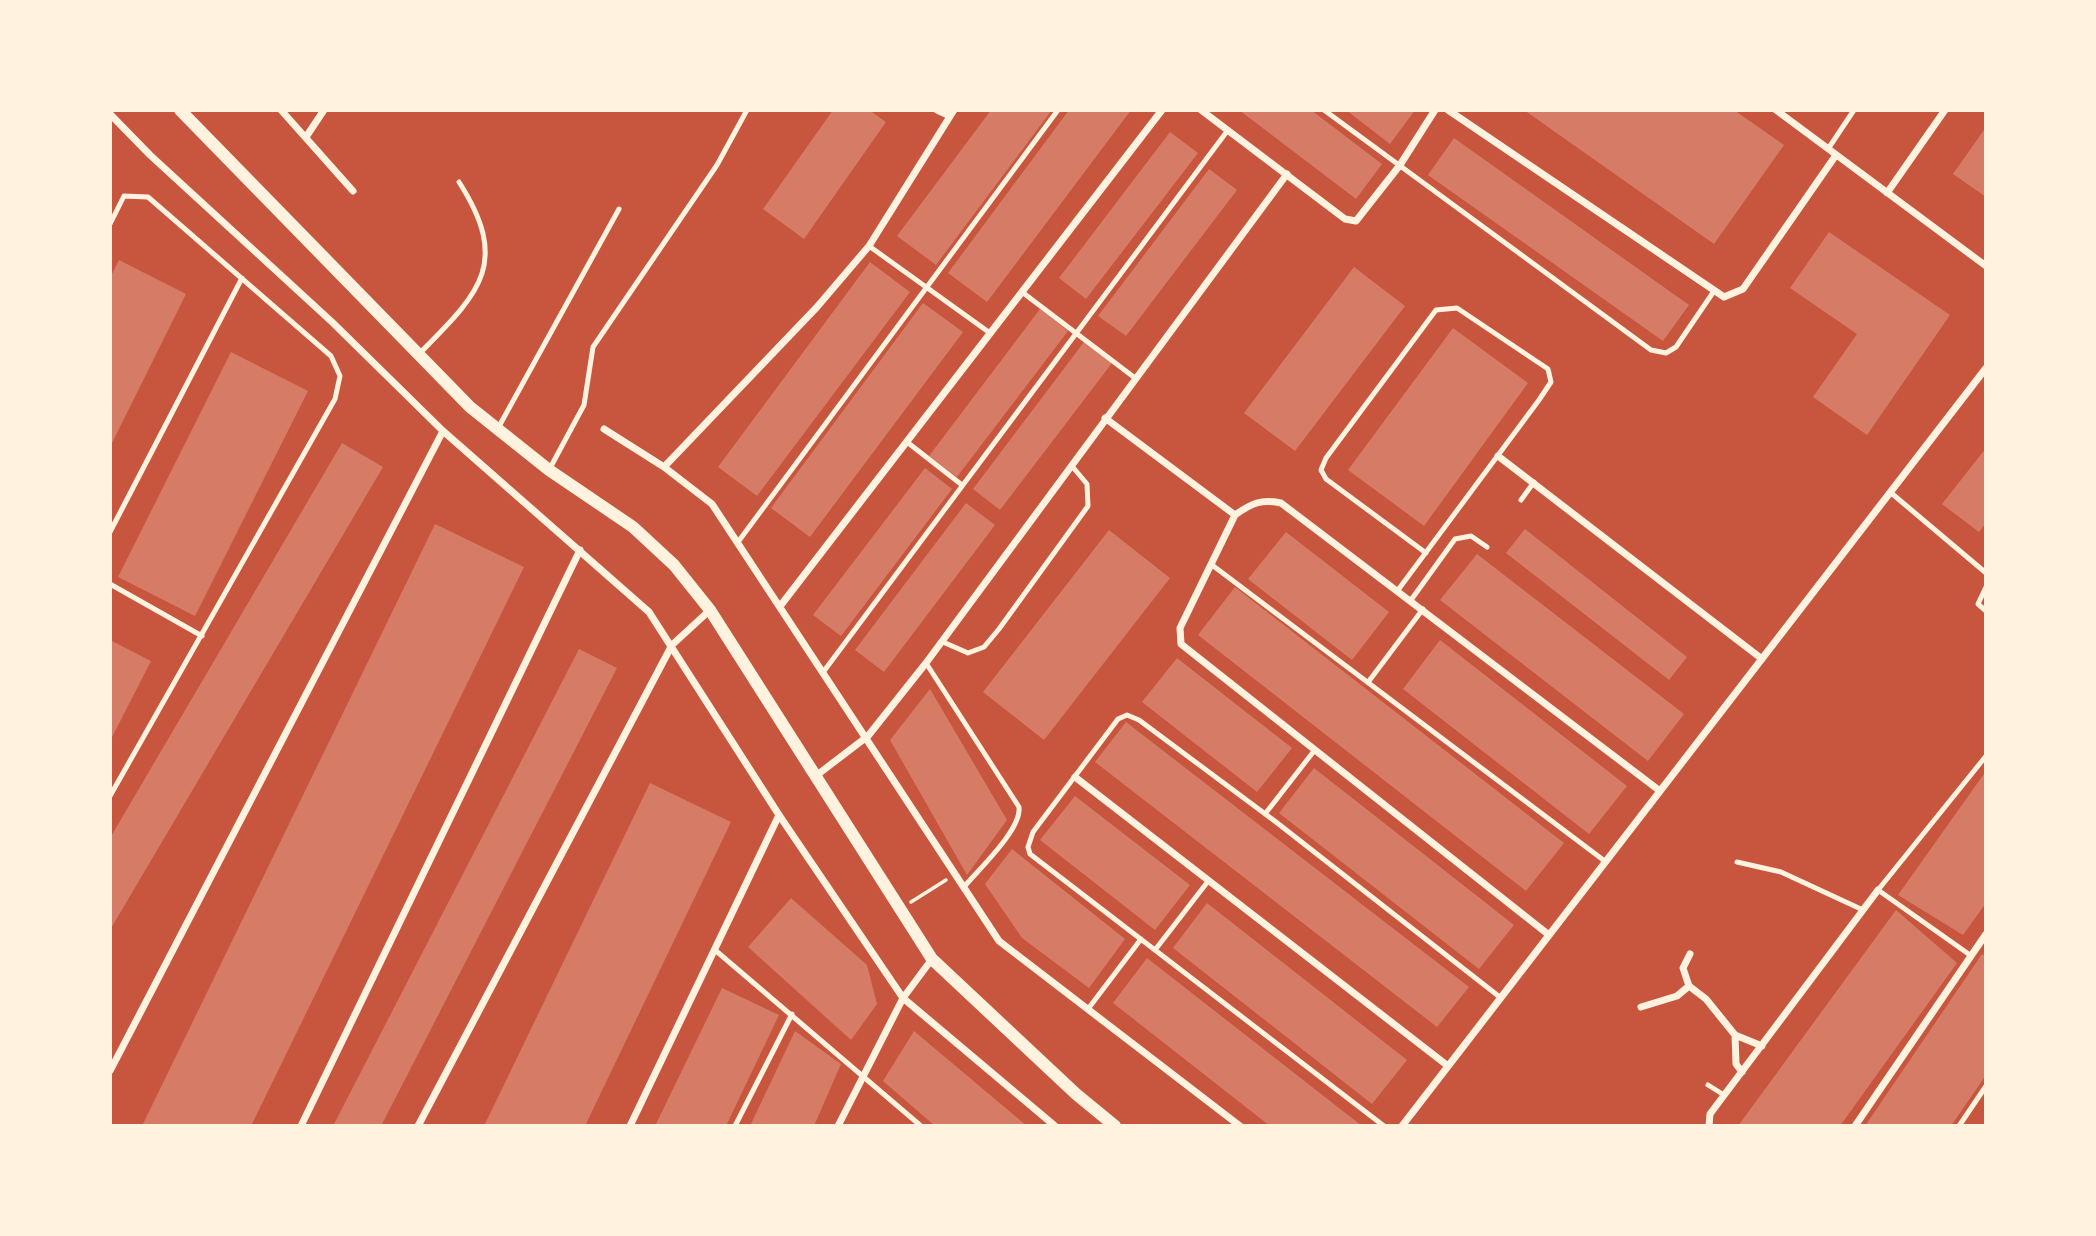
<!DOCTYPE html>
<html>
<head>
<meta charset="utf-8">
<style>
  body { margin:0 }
  #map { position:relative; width:2096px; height:1236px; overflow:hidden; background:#c8553d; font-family:"Titillium Web",sans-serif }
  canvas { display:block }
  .frame { position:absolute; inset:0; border:112px solid #fff3e0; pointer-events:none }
</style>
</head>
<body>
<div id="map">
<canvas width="2096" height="1236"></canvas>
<div class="frame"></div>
</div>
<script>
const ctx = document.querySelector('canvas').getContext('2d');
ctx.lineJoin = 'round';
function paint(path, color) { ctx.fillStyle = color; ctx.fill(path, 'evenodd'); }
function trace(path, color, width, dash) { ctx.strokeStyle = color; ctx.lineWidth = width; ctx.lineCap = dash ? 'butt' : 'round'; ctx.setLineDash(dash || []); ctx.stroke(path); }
const building = new Path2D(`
  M833 110H869L886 122 804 239 763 209Z
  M991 110H1052L936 265 897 236Z
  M1069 110H1131L987 302 948 273Z
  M1239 110H1311L1382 164 1356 199Z
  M1346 110H1415L1390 144Z
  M1524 110H1734L1784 145 1714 244Z
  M1986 127V197L1953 174Z
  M1170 132 1198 153 1086 299 1059 278Z
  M1454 138 1689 305 1663 341 1428 175Z
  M1209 169 1237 190 1126 336 1098 316Z
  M1829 232 1950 315 1867 435 1813 397 1857 334 1790 288Z
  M119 260 186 294 110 447V278Z
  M870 262 910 292 757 496 718 467Z
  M1354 267 1405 306 1295 451 1244 413Z
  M923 303 963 332 810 537 771 508Z
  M1040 309 1068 331 957 477 929 456Z
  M1453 328 1528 383 1424 526 1348 470Z
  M1084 342 1112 363 1000 510 973 489Z
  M231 352 308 391 195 616 118 577Z
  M342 443 383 467 110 930V838Z
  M1986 448V523L1979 532 1942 504Z
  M925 468 952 489 841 636 813 615Z
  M966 503 995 525 884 672 855 650Z
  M435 524 524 567 251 1126H142Z
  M1525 529 1687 657 1669 680 1506 553Z
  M1109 530 1170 578 1044 740 983 692Z
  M1286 532 1389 612 1352 660 1248 579Z
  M1477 554 1684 714 1648 761 1440 600Z
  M1235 587 1564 843 1526 891 1198 635Z
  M110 640 151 661 110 741Z
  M1440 640 1627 786 1589 834 1403 689Z
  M579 649 617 668 381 1126H333Z
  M1177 658 1292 748 1257 792 1142 702Z
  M930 689 1007 820 967 875 890 740Z
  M1126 722 1469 987 1437 1027 1095 762Z
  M1314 768 1514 925 1479 969 1279 813Z
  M1986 771V903L1963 935 1898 895Z
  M650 783 731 822 585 1126H484Z
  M1075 796 1190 885 1155 930 1040 840Z
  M1012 849 1125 939 1089 988 1022 938 985 884Z
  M791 898 867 965 877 1004 851 1040 748 947Z
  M1207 903 1407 1060 1372 1104 1173 948Z
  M1896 910 1957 963 1840 1126H1738Z
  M1982 954 1986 956V1075L1951 1126H1865Z
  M1147 958 1362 1126H1270L1113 1003Z
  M722 988 779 1015 726 1126H655Z
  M795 1031 841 1064 814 1126H750Z
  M914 1031 1027 1126H935L883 1081Z`);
const path = new Path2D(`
  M911 902 946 880`);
const service = new Path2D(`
  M1324 110 1651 350 1666 353 1676 347 1714 291
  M1828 149 1854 110
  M110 224 124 196 148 197 331 356 340 376 335 399 110 796
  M869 246 990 333
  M1022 292 1135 378
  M418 355C478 294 512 265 459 182
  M497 430 619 209
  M907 442 962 485
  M549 470 584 405 593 347 717 165 747 110
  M1890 492 1986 573
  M1521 500 1534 482
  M110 532 242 278
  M738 542 1058 110
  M1212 565 1606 862
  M110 584 202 636
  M1986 587 1978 604 1986 611
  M1398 590 1539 400 1551 382 1548 369 1457 308 1436 310 1326 458 1321 470 1326 479 1426 553
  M1411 600 1455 539 1471 536 1487 547
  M943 642 968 653 984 647 999 629 1088 506 1087 484 1071 465
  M926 663 1019 807C1022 829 979 869 964 887
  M824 671 1228 130
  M1369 681 1423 609
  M1265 814 1314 751
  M1737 862 1781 872 1863 910
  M715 950 921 1126
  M1155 950 1209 880
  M1970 955 1878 890 1986 756
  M1088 1009 1141 939
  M1708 1085 1724 1095
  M735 1126 792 1014
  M1384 1126 1030 854 1028 847 1033 832 1118 719 1127 715 1139 720 1276 822 1501 998
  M1959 1126 1986 1086`);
const minor = new Path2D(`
  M281 110 353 191
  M937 110 950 116
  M1201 110 1345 219 1356 221 1400 165 1435 110
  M1448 110 1724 297 1743 289 1836 155
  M1776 110 1986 266
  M110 114 150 155 332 322 443 431 649 612 779 815 903 998 1055 1126
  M306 137 324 110
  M1887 193 1945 110
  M1105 418 1235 515
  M604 429 664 467 712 504 999 941 1240 1126
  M1498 456 1762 659
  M664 467 817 307 869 246 954 110
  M781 605 1162 110
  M817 775 868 736 926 663 1287 174
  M1075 777 1448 1066
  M1549 935 1181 644 1180 628 1235 515C1252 503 1261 499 1281 503L1660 791
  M1690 954 1683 968 1689 986 1706 999 1735 1035 1762 1046
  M1641 1007 1677 996 1689 986
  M1735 1035 1736 1064 1742 1072
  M110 1071 443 431
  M301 1126 580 550
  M418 1126 672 645 710 610
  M630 1126 779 815
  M838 1126 903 998 932 959
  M1402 1126 1986 368
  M1709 1126 1710 1114 1878 890
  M1855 1126 1986 934`);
const tertiary = new Path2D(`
  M180 110 470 407 549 470 633 527 674 565 710 610 932 959 1076 1094 1115 1126`);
paint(building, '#d67c66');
trace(path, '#fff3e0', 3.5);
trace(service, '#fff3e0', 5);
trace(minor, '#fff3e0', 7);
trace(tertiary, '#fff3e0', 12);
</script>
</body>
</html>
